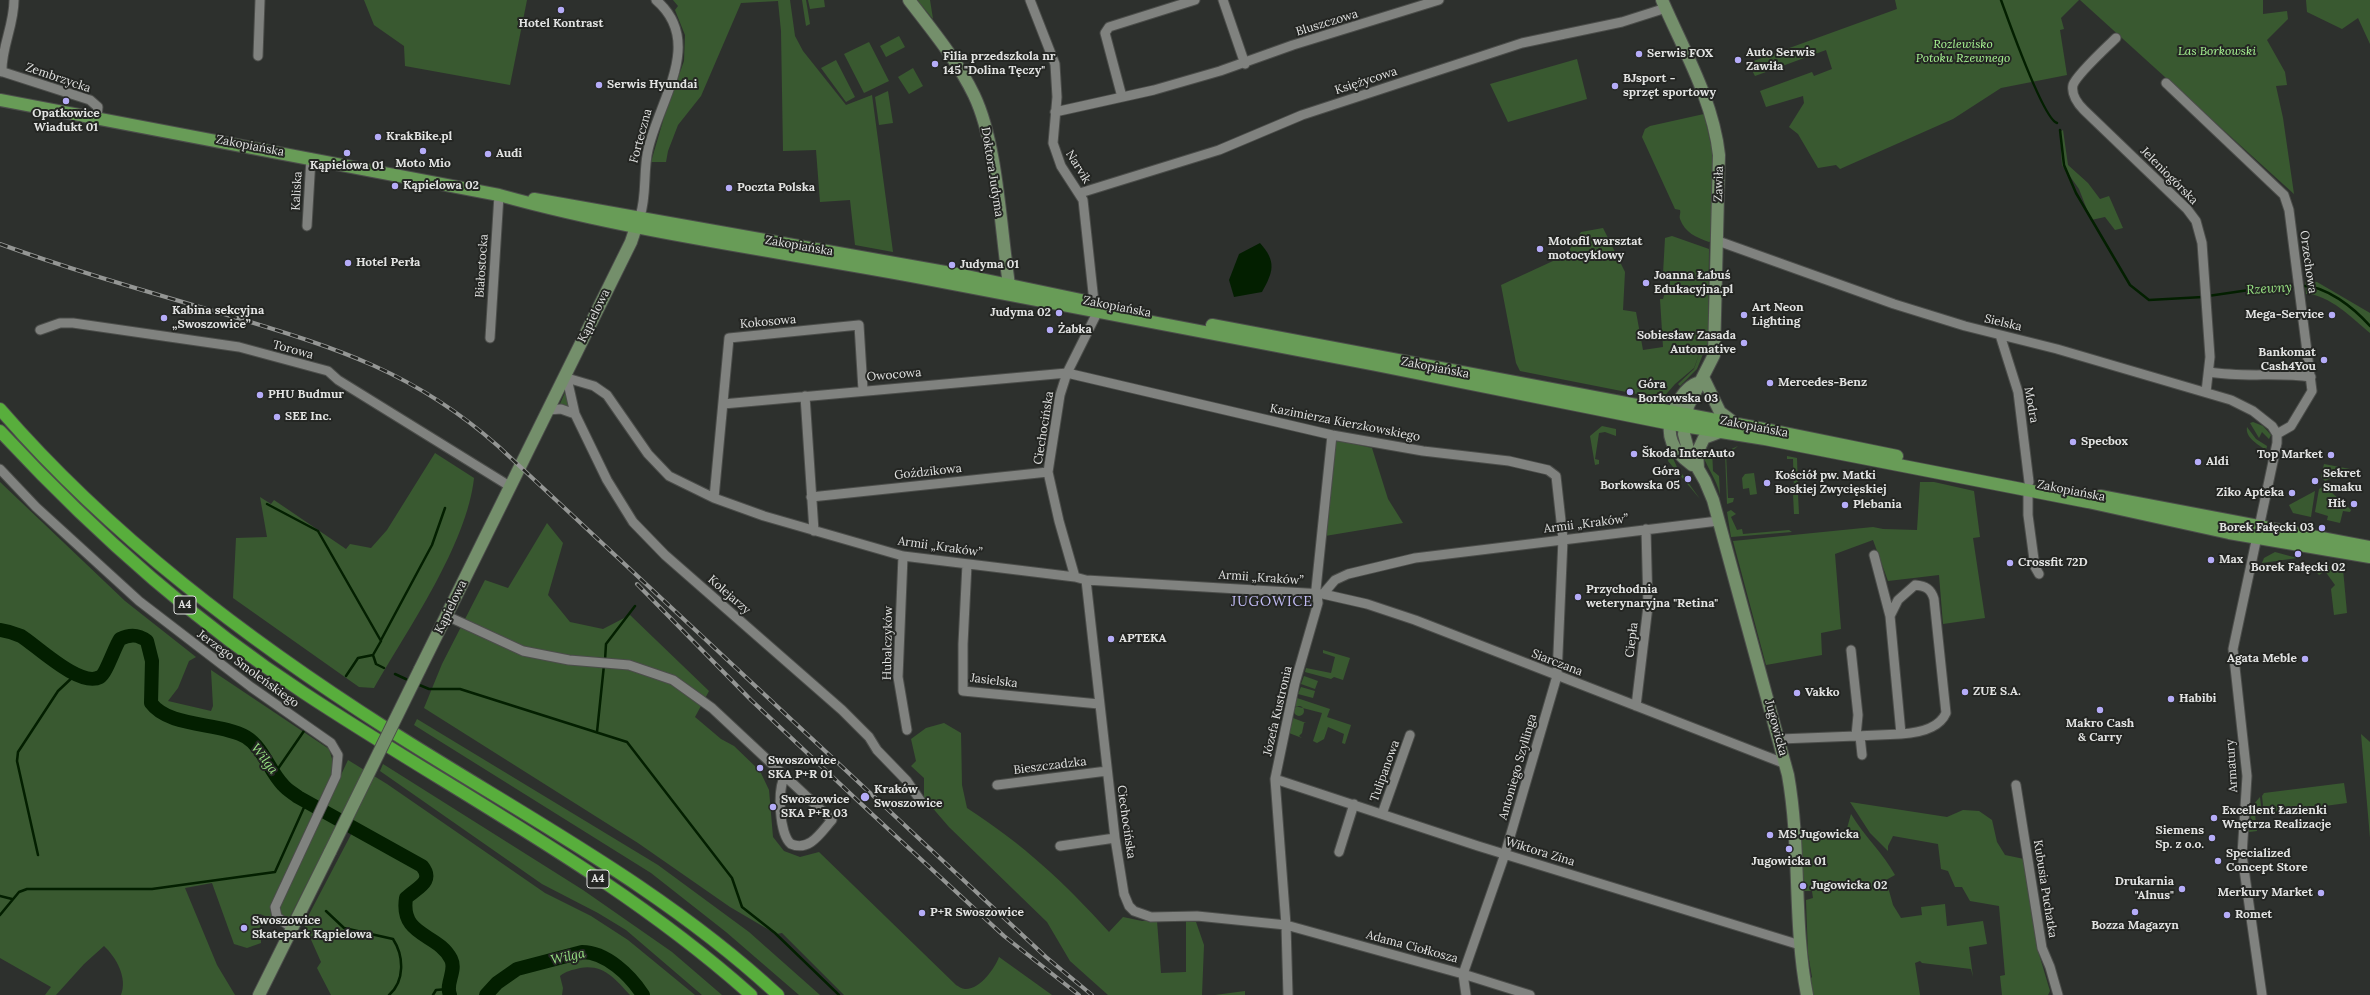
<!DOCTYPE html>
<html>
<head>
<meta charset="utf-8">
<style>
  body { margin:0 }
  canvas { display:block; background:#2d302d }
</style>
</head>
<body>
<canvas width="2370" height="995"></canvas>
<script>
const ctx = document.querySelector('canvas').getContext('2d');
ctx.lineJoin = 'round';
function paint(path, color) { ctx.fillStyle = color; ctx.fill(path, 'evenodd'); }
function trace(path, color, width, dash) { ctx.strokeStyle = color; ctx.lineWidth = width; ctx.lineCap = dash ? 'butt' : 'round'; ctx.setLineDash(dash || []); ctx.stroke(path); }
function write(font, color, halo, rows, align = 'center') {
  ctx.font = font + ' Lora,serif'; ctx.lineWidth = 4; ctx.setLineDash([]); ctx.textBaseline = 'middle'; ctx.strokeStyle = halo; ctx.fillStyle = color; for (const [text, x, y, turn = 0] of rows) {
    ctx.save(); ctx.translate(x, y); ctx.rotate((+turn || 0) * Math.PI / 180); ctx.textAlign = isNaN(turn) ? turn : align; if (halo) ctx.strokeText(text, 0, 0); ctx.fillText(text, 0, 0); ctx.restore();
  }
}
const green = new Path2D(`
  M364 0H527L510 85 405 66 404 46 374 25Z
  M673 0H790L795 36 803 51 846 105 872 95 893 252 855 245 850 200 820 202 816 150 783 151 781 31 778 1 741 3 701 96 678 125 668 151 666 162H651L665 114 684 61 685 35 675 10 678 6Z
  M802 0H806L810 24 806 26Z
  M808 0H824L825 7 810 9Z
  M917 0H930L933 19Z
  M1895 0H2079L2061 18 2064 29 2060 30 2067 75 2001 88 1953 119 1840 169 1836 165 1818 168 1798 134 1789 127 1804 103 1803 96 1766 107 1760 91 1812 72 1814 76 1832 69 1826 50 1755 76 1748 63 1897 9Z
  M2080 0H2263V14L2287 11 2288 19 2267 40 2285 72 2287 85 2276 86 2283 118 2294 194Z
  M2306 0H2370V44L2358 18 2342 29 2307 12Z
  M899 36 905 47 886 57 880 46Z
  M869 42 889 81 864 93 844 54Z
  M1577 59 1587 99 1508 122 1490 84Z
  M836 60 855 97 846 102 821 68Z
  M913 68 923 86 909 94 898 77Z
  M888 91 893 123 879 125 875 97Z
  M1704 114 1713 154 1711 241 1709 242C1696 237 1685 233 1680 219 1679 215 1681 214 1680 210L1675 209 1642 137 1645 129 1650 126Z
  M2063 130 2068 165 2088 183 2100 199 2109 196 2123 228 2115 230 2105 217 2091 220 2079 189 2062 165 2060 132Z
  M1603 228 1625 272 1623 310 1636 312 1643 350 1663 347 1660 299H1663L1665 292 1670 289V280L1663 274 1665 238 1672 236 1709 249 1708 342 1697 369 1680 386 1678 384 1694 369 1701 349 1694 368 1675 384 1662 399 1520 371 1516 363 1501 285 1566 255 1581 232Z
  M2305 280 2317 282 2370 313V333C2353 319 2329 294 2306 294Z
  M567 388 570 407 560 404Z
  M2253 422 2263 426 2271 435 2269 439 2262 432 2259 438 2250 423Z
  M1602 426 1616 429V436L1605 432 1599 433 1595 459 1599 460V464L1595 465 1590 436Z
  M2247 427 2256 439 2267 446 2266 450C2259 445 2245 438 2247 427Z
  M1336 440 1372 448 1388 499 1403 523 1325 536Z
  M1738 446 1732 451 1726 452 1728 498H1734L1733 502 1727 504 1725 452Z
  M1701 448 1712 450 1713 471 1719 476 1720 495C1717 478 1704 465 1701 448Z
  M1670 452 1677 467 1700 499 1668 461Z
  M435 453 474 478C467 544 408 629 374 688L359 687 233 598 236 538 267 537 260 497 271 504 274 500 346 549 350 544 371 548 387 530Z
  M1787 456 1797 458 1798 490 1794 491 1793 459H1787Z
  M2324 464 2350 469 2325 481 2321 477Z
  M1754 473 1757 494 1750 495 1749 488 1743 489 1742 478 1745 474Z
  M0 482 125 601 196 657 189 661 178 688 168 701 211 711 213 706 211 670 329 749 334 765 332 773 271 905 272 919 260 914 261 943 247 948 234 944 212 883 185 888 217 965 235 995H121C128 978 116 957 104 946L84 964 56 995H45L51 987 0 958Z
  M1920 482H1934L1974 491 1980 537 1973 538 1985 618 1943 624 1939 575 1888 581 1873 540 1835 554 1841 629 1821 633 1822 655 1766 665 1733 541 1873 527 1883 529 1917 530Z
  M2324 486 2339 499 2338 506 2343 502 2351 510 2350 512 2343 511 2340 523 2327 520 2328 516 2315 512 2319 489Z
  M2315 491 2311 517 2293 513 2289 505Z
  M1793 494H1798L1799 514H1794Z
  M1731 510 1736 514 1731 517 1737 530 1742 529 1743 534 1789 530 1792 532 1731 537 1727 512Z
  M547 523 563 543 548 595 570 622 603 629 630 615 709 691 695 717 721 739 734 746 760 771 769 790 773 837 784 851 800 857 819 852 956 985C958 986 962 989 965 989 980 990 995 968 999 957L1052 995H844L782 933 776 934 730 907 638 843 424 708 442 664 485 580 508 588Z
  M2275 552 2297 558 2262 563 2264 558Z
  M2320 564 2343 569 2347 613 2334 615 2331 589 2335 585 2325 571 2319 575 2312 567 2318 568Z
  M1323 650 1350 658 1343 680 1334 677 1331 679 1305 672 1306 668 1331 673 1335 657 1323 653Z
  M1304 676 1318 681 1315 689 1301 684Z
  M1301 687 1315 691 1313 698 1298 694Z
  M1297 698 1330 709 1327 717 1351 725 1345 744 1342 743 1344 734 1328 727 1324 739 1317 743 1313 741 1322 713 1295 706Z
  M1294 711a5 5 0 1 1 10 0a5 5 0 1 1-10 0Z
  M1293 718 1306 723H1304L1302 733 1299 736 1302 738 1289 733Z
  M417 719 658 865 749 932 820 995H799L726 932 651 873 414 725Z
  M944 723 961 733 962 785 967 808C1024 845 1064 882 1109 932L1123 917 1142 921H1157L1161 973 1186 972V921L1196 922 1204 945 1202 995H1108L1070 961 1047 922 949 827 924 798V778L911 766 916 761 911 739 926 728Z
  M2361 734 2370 742V838Z
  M348 760 387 784 545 893 591 916 628 940 695 995H630C615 979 604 964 580 968 572 970 566 971 560 976L563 988 562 995H331L317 968 321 962 304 924 355 827 340 818 290 917 284 919 280 915 279 907Z
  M383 764 583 890 672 952 722 995H702L626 930 598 913 542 884 380 771Z
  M2344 783 2347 803 2264 814 2262 796 2264 793Z
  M2260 797 2262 814 2255 815 2257 831 2249 832 2252 806Z
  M1850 802 1947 817 1963 810 1979 811 1992 820 1997 842 2005 855 2024 859 2039 954 2050 991 2048 995H2002L2000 976 2005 975 1999 906 1970 901 1962 887H1955L1948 871 1941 869 1938 844 1893 836 1888 846V851L1870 833Z
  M1851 814C1864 836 1883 853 1895 875L1886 880 1893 905 1901 918 1922 915 1921 907 1945 904 1947 926 1983 921 1987 944 1969 947 1973 977 1971 969 1922 963 1920 961 1915 963 1920 995H1813L1810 979 1812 977 1808 954 1806 900 1813 898 1812 891H1804L1801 836 1846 832Z
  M1245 991V995H1215Z`);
const water = new Path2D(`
  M1260 243C1277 262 1273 272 1262 292L1234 297 1229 280 1239 254Z`);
const stream = new Path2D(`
  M2001 0C2008 19 2043 119 2057 123
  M2060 130 2064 165 2076 193 2130 285 2149 300 2203 297
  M2301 286C2325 284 2355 309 2370 326
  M2208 296 2256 289 2296 287
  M267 504 318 531 381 641 373 655 376 664 384 668
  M381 640 432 545 445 508
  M605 660 606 644 635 606
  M395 674 410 681
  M346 676 358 658 373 655
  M417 684 429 689H460L627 742 732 878 742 907 775 933 839 995
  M597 732 604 665
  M275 773 306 728
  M38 855 17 761 18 752 58 691 76 674
  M0 896 12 899
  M326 911 344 928 393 939C404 956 405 981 389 995
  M0 915 19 892 27 889H152L275 872 306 803
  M433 995 436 990 448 989`);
const river = new Path2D(`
  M0 630C7 631 14 633 21 636 37 646 80 688 100 677 106 674 115 646 120 639 130 634 138 634 147 641L152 661 151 703C169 728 221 722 246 737 264 748 269 771 283 785 287 790 293 793 298 797L422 866C435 882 416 888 406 898 400 937 438 933 451 959 457 971 445 983 450 995
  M486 995 497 983 517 969 582 952C606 952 630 975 643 995`);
const street = new Path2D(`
  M1030 0 1055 64 1057 97 1053 143 1061 166 1083 200 1094 302
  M1223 0 1245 64
  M2116 38C2107 47 2077 74 2073 85 2071 94 2078 104 2084 110L2187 209 2196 221 2202 243 2210 357 2206 392
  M258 56 260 0
  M0 71 90 100 98 107 97 117
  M2 72C1 48 14 26 14 0
  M2166 83 2284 195 2289 210 2312 391 2291 426 2277 434
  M1122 97 1105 33 1109 27 1195 0
  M1055 112 1154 90 1220 71 1293 45 1439 0
  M1080 193 1219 150 1302 115 1522 43 1622 22 1666 8
  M640 216C647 196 643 171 648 150 659 100 705 42 656 0
  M307 226 311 158
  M1718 241 1894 304 1965 326 2057 349 2231 400 2253 411 2272 426 2277 434V443L2233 649 2247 776 2242 855 2262 995
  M40 330 60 323H73L239 347 328 371 338 380 511 487
  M2000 335 2018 392 2029 482
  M490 338 499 195
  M2210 372C2243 378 2277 372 2311 377
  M566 374 575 414 607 480 633 522 665 555 842 710 869 737 877 750 907 781 922 803
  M567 378 594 386 607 395 648 454 669 476 714 498 764 516 903 556 1075 577 1086 580 1323 594 1367 604 1415 620 1786 764
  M805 396 814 531
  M723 404 1067 373 1332 435 1423 451 1509 461 1548 470 1556 476 1563 539 1557 676 1505 854 1463 974 1466 995
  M548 410 561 409 575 414
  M0 469 36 507 139 601 251 687 331 743 338 755 336 776 275 907 277 917 292 928
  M2028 490V515L2035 567 2039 574
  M811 497 1048 472
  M714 498 729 338 859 325 863 390
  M1874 555 1890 616
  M903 556 898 677 907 730
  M967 564 963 644V691L1099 704
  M1075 577 1059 521 1048 472 1060 395 1067 373 1098 311
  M1086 580 1115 838 1124 894 1129 906 1134 911 1151 917 1197 916 1286 925 1463 974 1530 995
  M1915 585C1926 586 1931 589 1934 599L1946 713C1939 729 1917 733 1901 734L1890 616 1898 600Z
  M1323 594 1335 580 1348 574 1415 558 1718 521
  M447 616 523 651 569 660 629 665 673 680 712 708 818 807 832 820C821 832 810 852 791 844 779 834 777 789 785 776
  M1851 650 1858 715 1856 736 1901 734
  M1636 706 1648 606 1646 529
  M1860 736 1862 755
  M1780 739 1856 736
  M1275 779 1478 846 1800 945
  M997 785 1107 771
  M2016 785 2042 948 2050 967 2058 995
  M1382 814 1410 735
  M1060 846 1115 838
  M1339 852 1354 804
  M1288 995 1286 925 1275 779 1295 683 1318 603 1316 589 1332 435`);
const secondary = new Path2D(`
  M909 0C932 30 957 60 974 95 996 141 1000 218 1007 270L1009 285 1007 293
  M1662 0C1684 51 1713 100 1719 155L1714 355 1688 406 1684 434 1689 453 1705 481 1713 500 1788 775C1801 848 1793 923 1807 995
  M1703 377 1720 412 1736 424
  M1692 465C1684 459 1675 451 1672 442 1664 423 1680 390 1697 383
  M1698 468 1697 453 1704 438 1720 432
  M420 669 631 242 639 218
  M259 995 330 852`);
const primary = new Path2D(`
  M0 100 499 195C636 233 778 251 917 277 1169 324 1420 373 1671 424L1765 439 2088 502 2229 533 2370 557
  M534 199 962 275 1086 301
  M1212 325 1769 430 1897 456
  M2100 496 2370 547`);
const highway = new Path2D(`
  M0 409C110 536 248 640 389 730 522 815 662 887 778 995
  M0 431C91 529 192 620 304 693 454 792 617 875 751 995`);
const rail = new Path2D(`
  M0 244C77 272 156 294 234 317 339 349 414 372 498 446L1046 957 1092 995
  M637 584 751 700 873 815 1004 936 1079 995`);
const secondaryBridge = new Path2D(`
  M330 852 420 669`);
const markers = [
  [561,10,4,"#b5acf8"],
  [1639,54,4,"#b5acf8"],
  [1738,60,4,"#b5acf8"],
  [935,64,4,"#b5acf8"],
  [599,85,4,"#b5acf8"],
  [1615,86,4,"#b5acf8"],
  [66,101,4,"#b5acf8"],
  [378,137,4,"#b5acf8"],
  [423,151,4,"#b5acf8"],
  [347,153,4,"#b5acf8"],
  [488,154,4,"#b5acf8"],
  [395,186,4,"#b5acf8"],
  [729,188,4,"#b5acf8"],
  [1540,249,4,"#b5acf8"],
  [348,263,4,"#b5acf8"],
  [952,265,4,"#b5acf8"],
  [1646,283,4,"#b5acf8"],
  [1059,313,4,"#b5acf8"],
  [1744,315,4,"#b5acf8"],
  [2332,315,4,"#b5acf8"],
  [164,318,4,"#b5acf8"],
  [1050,330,4,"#b5acf8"],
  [1744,343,4,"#b5acf8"],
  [2324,360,4,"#b5acf8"],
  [1770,383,4,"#b5acf8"],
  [1630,392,4,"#b5acf8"],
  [260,395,4,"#b5acf8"],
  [277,417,4,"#b5acf8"],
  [2073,442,4,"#b5acf8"],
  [1634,454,4,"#b5acf8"],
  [2331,455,4,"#b5acf8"],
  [2198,462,4,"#b5acf8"],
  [1688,479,4,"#b5acf8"],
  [2315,481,4,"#b5acf8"],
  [1767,483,4,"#b5acf8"],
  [2292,493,4,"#b5acf8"],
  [2354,504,4,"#b5acf8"],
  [1845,505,4,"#b5acf8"],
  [2322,528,4,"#b5acf8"],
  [2298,554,4,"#b5acf8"],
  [2211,560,4,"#b5acf8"],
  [2010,563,4,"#b5acf8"],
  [1578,597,4,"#b5acf8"],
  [1111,639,4,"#b5acf8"],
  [2305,659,4,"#b5acf8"],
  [1965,692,4,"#b5acf8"],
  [1797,693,4,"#b5acf8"],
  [2171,699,4,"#b5acf8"],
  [2100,710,4,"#b5acf8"],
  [760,768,4,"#b5acf8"],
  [865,797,5,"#b5acf8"],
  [773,807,4,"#b5acf8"],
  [2214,818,4,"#b5acf8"],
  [1770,835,4,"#b5acf8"],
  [2212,838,4,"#b5acf8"],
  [1789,849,4,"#b5acf8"],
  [2218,861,4,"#b5acf8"],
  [1803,886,4,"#b5acf8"],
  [2182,889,4,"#b5acf8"],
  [2321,893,4,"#b5acf8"],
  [2135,912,4,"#b5acf8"],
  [922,913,4,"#b5acf8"],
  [2227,915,4,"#b5acf8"],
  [244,928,4,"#b5acf8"]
];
const shields = [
  [185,605,22],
  [598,879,22]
];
const shieldNames = [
  ["A4",185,605],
  ["A4",598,879]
];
const streetNames = [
  ["Bluszczowa",1327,23,-17],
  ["Zembrzycka",58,78,19],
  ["Księżycowa",1366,81,-18],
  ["Forteczna",641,136,-75],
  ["Zakopiańska",250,146,11],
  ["Narvik",1078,167,58],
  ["Doktora Judyma",992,172,81],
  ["Jeleniogórska",2169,176,45],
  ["Zawiła",1719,184,-89],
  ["Kaliska",297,191,-87],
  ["Zakopiańska",799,246,10],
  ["Orzechowa",2308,262,82],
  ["Białostocka",482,266,-86],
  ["Zakopiańska",1117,307,11],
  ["Kąpielowa",594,316,-64],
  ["Kokosowa",768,322,-5],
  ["Sielska",2003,323,13],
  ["Torowa",293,350,15],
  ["Zakopiańska",1435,368,11],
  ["Owocowa",894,375,-5],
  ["Modra",2031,405,80],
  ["Kazimierza Kierzkowskiego",1345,423,11],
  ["Zakopiańska",1754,427,11],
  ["Ciechocińska",1044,428,-81],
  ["Goździkowa",928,472,-6],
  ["Zakopiańska",2071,491,11],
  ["Armii „Kraków”",1586,524,-7],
  ["Armii „Kraków”",940,547,8],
  ["Armii „Kraków”",1261,578,4],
  ["Kolejarzy",729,595,41],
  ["Kąpielowa",451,607,-64],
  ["Ciepła",1632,640,-83],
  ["Hubalczyków",888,643,-89],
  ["Siarczana",1557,663,21],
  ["Jerzego Smoleńskiego",248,669,36],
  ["Jasielska",994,681,7],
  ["Józefa Kustronia",1278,711,-77],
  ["Jugowicka",1776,728,75],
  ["Bieszczadzka",1050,766,-7],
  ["Armatury",2232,766,-94],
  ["Antoniego Szyllinga",1518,767,-74],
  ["Tulipanowa",1385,771,-70],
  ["Ciechocińska",1126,822,82],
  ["Wiktora Zina",1540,852,17],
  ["Kubusia Puchatka",2045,889,81],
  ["Adama Ciołkosza",1412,947,15]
];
const poiNames = [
  ["Hotel Kontrast",561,24,"center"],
  ["Auto Serwis",1746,53],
  ["Zawiła",1746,67],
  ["Serwis FOX",1647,54],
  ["Filia przedszkola nr",943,57],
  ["145 \"Dolina Tęczy\"",943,71],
  ["BJsport -",1623,79],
  ["sprzęt sportowy",1623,93],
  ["Serwis Hyundai",607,85],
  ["Opatkowice",66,114,"center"],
  ["Wiadukt 01",66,128,"center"],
  ["KrakBike.pl",386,137],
  ["Audi",496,154],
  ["Moto Mio",423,164,"center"],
  ["Kąpielowa 01",347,166,"center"],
  ["Kąpielowa 02",403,186],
  ["Poczta Polska",737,188],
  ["Motofil warsztat",1548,242],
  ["motocyklowy",1548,256],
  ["Hotel Perła",356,263],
  ["Judyma 01",960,265],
  ["Joanna Łabuś",1654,276],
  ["Edukacyjna.pl",1654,290],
  ["Art Neon",1752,308],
  ["Lighting",1752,322],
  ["Kabina sekcyjna",172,311],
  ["„Swoszowice”",172,325],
  ["Judyma 02",1051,313,"right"],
  ["Mega-Service",2324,315,"right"],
  ["Żabka",1058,330],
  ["Sobiesław Zasada",1736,336,"right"],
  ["Automative",1736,350,"right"],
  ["Bankomat",2316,353,"right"],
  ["Cash4You",2316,367,"right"],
  ["Mercedes-Benz",1778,383],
  ["Góra",1638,385],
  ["Borkowska 03",1638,399],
  ["PHU Budmur",268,395],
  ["SEE Inc.",285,417],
  ["Specbox",2081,442],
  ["Škoda InterAuto",1642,454],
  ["Top Market",2323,455,"right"],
  ["Aldi",2206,462],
  ["Góra",1680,472,"right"],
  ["Borkowska 05",1680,486,"right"],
  ["Sekret",2323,474],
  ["Smaku",2323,488],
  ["Kościół pw. Matki",1775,476],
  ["Boskiej Zwycięskiej",1775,490],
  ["Ziko Apteka",2284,493,"right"],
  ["Hit",2346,504,"right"],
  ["Plebania",1853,505],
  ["Borek Fałęcki 03",2314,528,"right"],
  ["Max",2219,560],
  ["Crossfit 72D",2018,563],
  ["Borek Fałęcki 02",2298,568,"center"],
  ["Przychodnia",1586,590],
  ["weterynaryjna \"Retina\"",1586,604],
  ["APTEKA",1119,639],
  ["Agata Meble",2297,659,"right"],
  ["ZUE S.A.",1973,692],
  ["Vakko",1805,693],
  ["Habibi",2179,699],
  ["Makro Cash",2100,724,"center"],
  ["& Carry",2100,738,"center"],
  ["Swoszowice",768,761],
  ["SKA P+R 01",768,775],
  ["Kraków",874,790],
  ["Swoszowice",874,804],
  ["Swoszowice",781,800],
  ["SKA P+R 03",781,814],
  ["Excellent Łazienki",2222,811],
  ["Wnętrza Realizacje",2222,825],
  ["Siemens",2204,831,"right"],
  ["Sp. z o.o.",2204,845,"right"],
  ["MS Jugowicka",1778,835],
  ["Specialized",2226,854],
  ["Concept Store",2226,868],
  ["Jugowicka 01",1789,862,"center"],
  ["Drukarnia",2174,882,"right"],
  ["\"Alnus\"",2174,896,"right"],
  ["Jugowicka 02",1811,886],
  ["Merkury Market",2313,893,"right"],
  ["P+R Swoszowice",930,913],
  ["Romet",2235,915],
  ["Swoszowice",252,921],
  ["Skatepark Kąpielowa",252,935],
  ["Bozza Magazyn",2135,926,"center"]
];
const parkNames = [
  ["Rozlewisko",1963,45],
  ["Potoku Rzewnego",1963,59],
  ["Las Borkowski",2217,52]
];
const waterNames = [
  ["Rzewny",2269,289,-4],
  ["Wilga",264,759,52],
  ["Wilga",568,957,-12]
];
const quarterNames = [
  ["JUGOWICE",1272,602]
];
paint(green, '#395930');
paint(water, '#031f00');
trace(stream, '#031f00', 2.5);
trace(river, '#031f00', 14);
trace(street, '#4b4d4a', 11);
trace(secondary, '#4b4d4a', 14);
trace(primary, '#4b4d4a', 14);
trace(highway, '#4b4d4a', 14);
trace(street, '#80827f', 9);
trace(secondary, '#748f6b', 12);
trace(primary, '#689c57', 12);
trace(highway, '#58ae3c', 12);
trace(rail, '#949694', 4);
trace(rail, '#242623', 2.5, [8]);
trace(secondaryBridge, '#4b4d4a', 14, []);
trace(secondaryBridge, '#748f6b', 12);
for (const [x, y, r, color] of markers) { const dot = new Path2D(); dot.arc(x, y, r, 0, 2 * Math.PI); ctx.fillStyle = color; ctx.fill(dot); trace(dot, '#242623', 1.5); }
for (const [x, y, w] of shields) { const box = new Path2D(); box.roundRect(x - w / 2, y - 9, w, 18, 3); ctx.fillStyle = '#242623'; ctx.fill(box); trace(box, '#e2e3e2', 1); }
write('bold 11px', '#e2e3e2', null, shieldNames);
write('12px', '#e2e3e2', '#242623', streetNames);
write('bold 12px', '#e2e3e2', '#242623', poiNames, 'left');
write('italic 12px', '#a8f593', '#242623', parkNames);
write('italic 13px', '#99e584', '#242623', waterNames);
ctx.letterSpacing = '1px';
write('14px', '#c2bcf5', '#242623', quarterNames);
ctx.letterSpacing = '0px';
</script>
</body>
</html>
